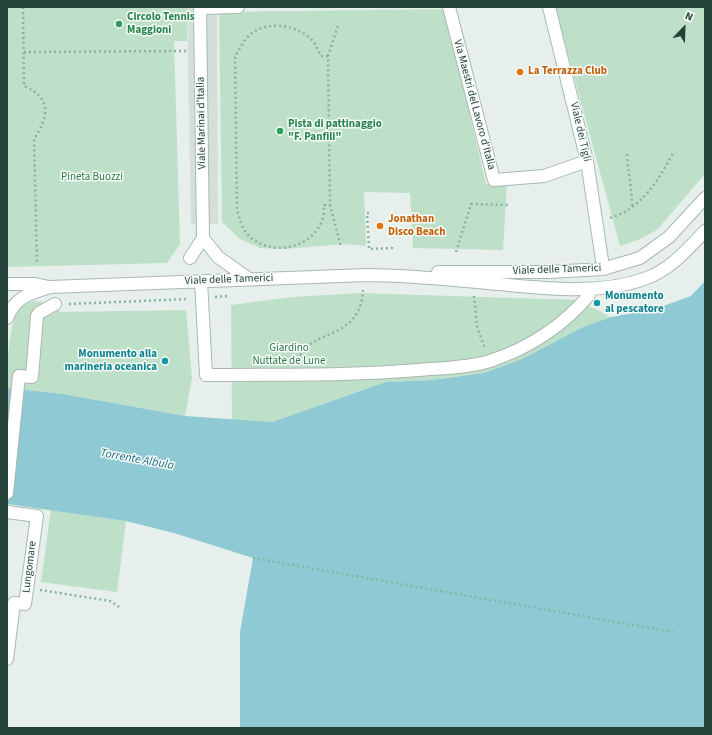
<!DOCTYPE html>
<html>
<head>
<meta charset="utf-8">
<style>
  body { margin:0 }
  #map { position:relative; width:712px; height:735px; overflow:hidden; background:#e6efeb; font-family:"Source Sans 3",sans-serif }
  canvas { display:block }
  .frame { position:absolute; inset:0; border:8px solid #24423a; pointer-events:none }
  .north { position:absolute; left:664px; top:8px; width:40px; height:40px; -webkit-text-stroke:3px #f7fbf9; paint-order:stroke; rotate:23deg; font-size:11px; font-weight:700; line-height:16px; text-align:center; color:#24423a }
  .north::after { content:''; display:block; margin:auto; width:14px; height:18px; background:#24423a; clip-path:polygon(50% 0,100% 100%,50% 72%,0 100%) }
</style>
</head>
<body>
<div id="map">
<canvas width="712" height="735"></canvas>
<div class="frame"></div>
<div class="north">N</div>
</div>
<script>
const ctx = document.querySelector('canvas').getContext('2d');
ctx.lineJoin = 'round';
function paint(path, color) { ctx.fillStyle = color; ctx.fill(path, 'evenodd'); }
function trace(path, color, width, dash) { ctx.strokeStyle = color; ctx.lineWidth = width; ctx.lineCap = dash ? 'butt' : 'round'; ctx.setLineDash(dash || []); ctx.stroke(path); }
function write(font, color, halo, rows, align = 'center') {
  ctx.font = font + ' "Source Sans 3",sans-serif'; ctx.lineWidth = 3; ctx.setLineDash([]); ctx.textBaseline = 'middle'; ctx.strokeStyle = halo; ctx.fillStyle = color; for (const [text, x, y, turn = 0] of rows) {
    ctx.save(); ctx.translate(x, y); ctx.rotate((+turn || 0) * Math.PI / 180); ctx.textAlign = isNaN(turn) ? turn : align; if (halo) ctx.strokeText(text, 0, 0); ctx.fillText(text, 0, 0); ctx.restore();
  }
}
const built = new Path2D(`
  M187 7H217L218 224H191Z`);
const green = new Path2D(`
  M7 7H187V41H174L180 244 167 263 7 267Z
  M555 7H705V174L657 230 638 240 620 246Z
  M445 9 486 184H507L503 250 413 248 410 193 364 192 366 246 345 244 284 249 260 248 240 239 222 222 219 12Z
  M359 293 577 300 611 317 583 327 522 359 484 373 432 380 386 382 272 422 232 420 231 305 292 297Z
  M36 301 55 304 60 312 186 310 192 378 185 416 63 394 7 388C7 369 8 320 21 307 25 303 30 302 36 301Z
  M51 509 126 521 117 592 41 582Z`);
const water = new Path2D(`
  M705 281V728H240V632L253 558 174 533 126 521 7 504V388L63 394 185 416 272 422 386 382 432 380 484 373 522 359 583 327 611 317 655 309 691 296Z`);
const path = new Path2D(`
  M23 7 24 86C52 98 49 116 34 139L37 263
  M338 26 328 56 330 205 341 247
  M24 52 187 51
  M328 56H321C318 51 316 44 312 40 295 23 261 19 245 40 241 45 239 51 235 56L237 210C240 220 242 230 250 237 272 256 309 249 321 223 324 218 324 210 324 205H330
  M627 154C628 172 632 189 632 207
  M369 213H367L369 249 392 248V244
  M610 218C642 209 659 179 673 153
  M456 252 471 204 509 205
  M474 296 477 326 485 349
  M215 297 228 296
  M69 304 188 299
  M298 360C308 328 361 342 363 290
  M253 558 673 632
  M40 590 110 601 119 607`);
const minor = new Path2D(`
  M449 7 494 180 544 176 587 161
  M549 7 587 161 602 260
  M200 8 238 7
  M203 238 218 257 249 279
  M190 258 203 238 200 7
  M438 272H548L603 269 640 258 669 237 705 198
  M201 281 206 375C276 374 347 376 418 370 441 368 467 368 490 361 529 348 563 326 589 295
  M7 284H35L49 287
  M7 318C16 296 29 294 50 287L367 275C414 275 462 281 509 285 552 289 602 294 644 279 670 270 687 250 705 231
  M7 493 19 376 32 377 37 316 39 313 55 304
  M7 512 37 516 25 604 14 603 7 659`);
const markers = [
  [119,24,4,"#2e9e5b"],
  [520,72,4,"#e8710a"],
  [280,131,4,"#2e9e5b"],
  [380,226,4,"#e8710a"],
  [597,303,4,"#0f9aa8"],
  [165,361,4,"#0f9aa8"]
];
const leisureNames = [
  ["Circolo Tennis",127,18],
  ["Maggioni",127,31],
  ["Pista di pattinaggio",288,125],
  ["\"F. Panfili\"",288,138]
];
const foodNames = [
  ["La Terrazza Club",528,72],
  ["Jonathan",388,220],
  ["Disco Beach",388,233]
];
const streetNames = [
  ["Via Maestri del Lavoro d'Italia",474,105,75],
  ["Viale Marinai d'Italia",202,123,-91],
  ["Viale dei Tigli",580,132,77],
  ["Viale delle Tamerici",557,270,-2],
  ["Viale delle Tamerici",229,280,-2],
  ["Lungomare",30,567,-83]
];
const parkNames = [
  ["Pineta Buozzi",92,178],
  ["Giardino",289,349],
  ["Nuttate de Lune",289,362]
];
const cultureNames = [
  ["Monumento",605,297],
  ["al pescatore",605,310],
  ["Monumento alla",157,355,"right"],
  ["marineria oceanica",157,368,"right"]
];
const waterNames = [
  ["Torrente Albula",137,460,10]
];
paint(built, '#d4dfda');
paint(green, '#bfe0c8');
paint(water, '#8ec9d4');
trace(minor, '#a8b8b2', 14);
trace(path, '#86b3a5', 2.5, [2, 3]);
trace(minor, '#fff', 12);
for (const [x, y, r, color] of markers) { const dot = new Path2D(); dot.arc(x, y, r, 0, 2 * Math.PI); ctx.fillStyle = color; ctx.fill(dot); trace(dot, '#f7fbf9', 1.5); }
write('bold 11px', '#27864d', '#f7fbf9', leisureNames, 'left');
write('bold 11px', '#c56008', '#f7fbf9', foodNames, 'left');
write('11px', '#24423a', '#f7fbf9', streetNames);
write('11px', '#2d7a4b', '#f7fbf9', parkNames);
write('bold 11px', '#0d838f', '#f7fbf9', cultureNames, 'left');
write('italic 12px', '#1c6f80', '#f7fbf9', waterNames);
</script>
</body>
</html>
